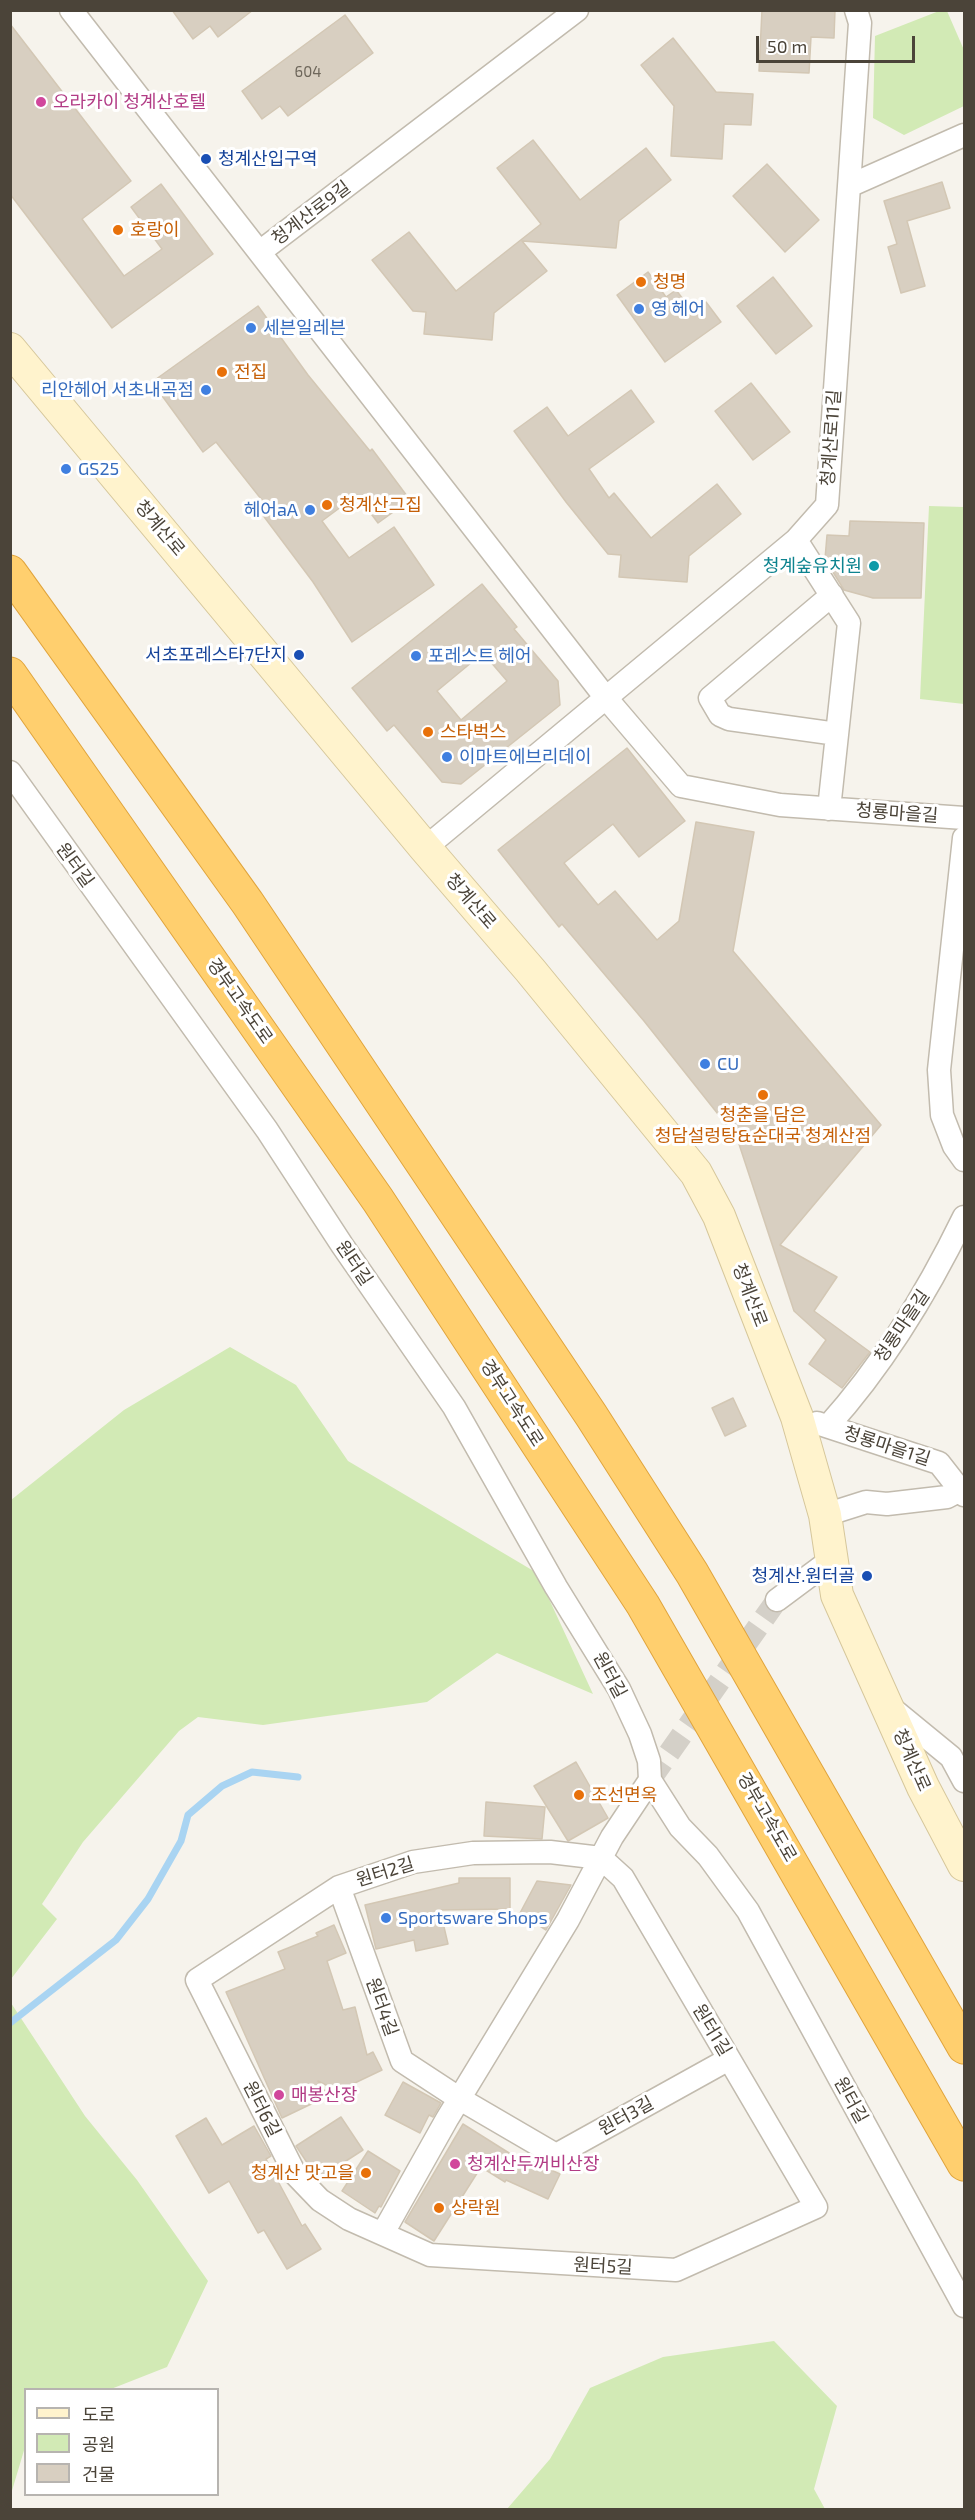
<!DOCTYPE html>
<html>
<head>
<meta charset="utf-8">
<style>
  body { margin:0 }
  #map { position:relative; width:975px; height:2520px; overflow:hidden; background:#f6f3ec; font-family:"Exo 2","Noto Sans KR",sans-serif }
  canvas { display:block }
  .frame { position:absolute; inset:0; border:12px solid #4b4439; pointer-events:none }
  .legend { position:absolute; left:24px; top:2388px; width:195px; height:108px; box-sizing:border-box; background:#fff; border:2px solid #b7b4b0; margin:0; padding:8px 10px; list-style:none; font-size:18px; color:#4b4439 }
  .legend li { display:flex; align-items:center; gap:12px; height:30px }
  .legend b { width:30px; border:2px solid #b7b4b0 }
  .scale { position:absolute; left:756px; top:36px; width:159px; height:27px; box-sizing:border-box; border:3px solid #4b4439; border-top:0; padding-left:8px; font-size:18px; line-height:21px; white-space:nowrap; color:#4b4439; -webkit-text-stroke:4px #fff; paint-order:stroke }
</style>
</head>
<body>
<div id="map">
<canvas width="975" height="2520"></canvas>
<div class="frame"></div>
<ul class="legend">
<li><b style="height:8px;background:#fff3cd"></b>도로</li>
<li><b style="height:16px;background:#d2eab5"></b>공원</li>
<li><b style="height:16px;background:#d8cfc1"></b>건물</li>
</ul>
<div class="scale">50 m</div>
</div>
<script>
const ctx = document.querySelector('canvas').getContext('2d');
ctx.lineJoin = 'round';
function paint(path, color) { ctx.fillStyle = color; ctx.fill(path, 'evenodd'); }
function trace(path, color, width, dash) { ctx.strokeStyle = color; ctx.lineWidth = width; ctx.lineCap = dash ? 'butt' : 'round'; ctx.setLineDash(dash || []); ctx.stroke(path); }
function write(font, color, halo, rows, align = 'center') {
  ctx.font = font + ' "Exo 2","Noto Sans KR",sans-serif'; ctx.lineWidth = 6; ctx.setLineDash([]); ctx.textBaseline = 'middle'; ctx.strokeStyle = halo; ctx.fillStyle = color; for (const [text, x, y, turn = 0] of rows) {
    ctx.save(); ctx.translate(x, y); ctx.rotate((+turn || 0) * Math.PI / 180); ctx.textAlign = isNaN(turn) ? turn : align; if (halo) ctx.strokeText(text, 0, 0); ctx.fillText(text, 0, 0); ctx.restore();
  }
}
const green = new Path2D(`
  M939 11H947L964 50V106L904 135 873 118 875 36Z
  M929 506 964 507V704L920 699Z
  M230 1347 296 1385 348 1461 537 1573 593 1694 497 1653 427 1702 263 1725 198 1717 179 1731 83 1842 42 1904 57 1919 11 1979V1500L124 1410Z
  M11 2003 85 2116 137 2180 208 2281 167 2367 111 2389 26 2390 25 2447 11 2494Z
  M774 2341 837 2406 814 2489 825 2509H507L550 2459 590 2388 663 2357Z`);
const stream = new Path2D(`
  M10 2023 116 1940 148 1899 181 1841 188 1815 222 1786 252 1772 298 1777`);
const building = new Path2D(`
  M172 10H253L218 37 210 26 193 39Z
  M762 10H835L834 38 811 37 809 73 759 71Z
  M345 15 373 53 288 116 280 106 262 119 242 91Z
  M10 24 131 181 82 219 124 276 162 249 131 207 161 184 213 254 112 328 10 194Z
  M673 38 716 92 753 94 751 125 724 124 722 159 671 156 674 106 641 65Z
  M533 140 580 200 646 148 671 180 619 221 616 248 522 241 547 271 494 313 492 340 424 334 426 312 413 311 372 260 409 232 456 291 541 224 497 168Z
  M767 164 819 220 785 252 733 196Z
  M942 182 950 208 907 221 925 286 901 293 888 247 897 244 884 201Z
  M648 272 666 297 676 290 693 312 706 302 721 322 665 362 617 295Z
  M773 277 812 326 776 354 737 306Z
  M258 306 308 375 370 451 372 449 410 500 378 523 357 495 322 521 349 558 394 527 434 585 352 642 313 582 262 514 269 509 216 442 203 452 152 382Z
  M751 383 790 432 753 460 715 411Z
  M631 390 654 422 589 469 609 498 614 493 651 538 717 484 741 514 689 556 687 582 619 577 621 555 608 554 566 502 514 431 547 407 568 436Z
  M850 521 924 523 921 598H873L844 590 825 559 827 535 849 536Z
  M482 584 517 627 514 629 558 681 560 705 461 784 442 782 394 725 387 731 352 688ZM483 653 507 681 461 720 437 691Z
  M627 748 685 821 639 857 613 824 564 863 598 905 615 891 657 940 679 921 696 822 754 832 733 951 881 1125 780 1245 837 1277 814 1311 870 1352 842 1388 809 1364 826 1340 794 1311 737 1138 644 1021 562 924 559 927 498 850Z
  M733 1398 746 1426 725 1436 712 1408Z
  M576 1762 608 1818 568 1841 534 1786Z
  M486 1802 545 1807 542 1839 484 1836Z
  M459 1878H510V1909L440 1910 448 1944 416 1951 414 1940 376 1949 365 1905 459 1883Z
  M537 1881 571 1885 546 1930 520 1913Z
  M334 1925 346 1953 327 1961 343 2010 355 2007 367 2055 373 2052 382 2070 338 2091 318 2081 328 2096 282 2118 226 1992 285 1969 278 1952 318 1936 316 1933Z
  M403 2082 441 2103 433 2117 429 2115 420 2133 385 2115Z
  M341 2117 363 2150 318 2179 296 2146Z
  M206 2118 222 2145 254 2126 271 2156 266 2159 302 2226 305 2224 321 2249 287 2269 264 2230 258 2233 229 2181 209 2193 176 2136Z
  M463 2124 525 2163 527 2159 560 2174 548 2199 506 2180 505 2182 481 2167 434 2241 405 2222Z
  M368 2151 400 2171 381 2207 379 2206 375 2213 342 2191Z`);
const streetTunnel = new Path2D(`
  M650 1780 777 1600`);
const street = new Path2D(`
  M71 10 606 698 681 786 780 805 964 818
  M849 186 860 23 856 10
  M261 251 577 10
  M796 540 849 623 829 809
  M832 595 710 698 720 715 729 719 837 734
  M10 772 267 1130 342 1245 454 1407 556 1587 619 1689 640 1734 649 1761 650 1780 680 1827 708 1856 748 1911 964 2306
  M964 838 939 1070 942 1115 954 1146 964 1160
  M425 848 796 540 827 505 849 186 964 135
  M817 1423 939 1463 964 1495
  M828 1426C883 1365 928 1291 964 1217
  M825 1515 866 1502 887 1504 947 1497 964 1488
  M777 1600 832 1559
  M890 1707 951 1757 964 1781
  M550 1852 601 1858 623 1878 816 2207 676 2270 430 2255 349 2219 320 2200 295 2174 197 1980 339 1887 413 1862 473 1853Z
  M339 1887 402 2061 460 2099 556 2155 729 2059
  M383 2233 447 2119 568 1920 612 1837 650 1780`);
const secondary = new Path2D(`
  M10 349 425 848 530 970 696 1173 719 1216 797 1417 825 1515 837 1595 923 1787 964 1865`);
const highway = new Path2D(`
  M10 572 247 902 591 1415 692 1573 964 2047
  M10 674 378 1200 643 1605 964 2164`);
const markers = [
  [41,102,6,"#d1479c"],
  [206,159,6,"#1a4fb4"],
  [118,230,6,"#e8710a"],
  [641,282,6,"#e8710a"],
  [639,309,6,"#3f7fe0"],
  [251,328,6,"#3f7fe0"],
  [222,372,6,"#e8710a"],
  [206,390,6,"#3f7fe0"],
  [66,469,6,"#3f7fe0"],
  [327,505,6,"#e8710a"],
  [310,510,6,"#3f7fe0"],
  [874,566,6,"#0f9aa8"],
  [299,655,6,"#1a4fb4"],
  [416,656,6,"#3f7fe0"],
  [428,732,6,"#e8710a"],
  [447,757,6,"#3f7fe0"],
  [705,1064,6,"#3f7fe0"],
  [763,1095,6,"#e8710a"],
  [867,1576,6,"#1a4fb4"],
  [579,1795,6,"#e8710a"],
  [386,1918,6,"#3f7fe0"],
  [279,2095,6,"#d1479c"],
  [455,2164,6,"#d1479c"],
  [366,2173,6,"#e8710a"],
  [439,2208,6,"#e8710a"]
];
const numberNames = [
  ["604",308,72]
];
const hotelNames = [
  ["오라카이 청계산호텔",53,102],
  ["매봉산장",291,2095],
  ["청계산두꺼비산장",467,2164]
];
const transitNames = [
  ["청계산입구역",218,159,"left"],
  ["서초포레스타7단지",287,655],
  ["청계산.원터골",855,1576]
];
const streetNames = [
  ["청계산로9길",311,213,-37],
  ["청계산로11길",831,438,-86],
  ["청계산로",160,528,50],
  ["청룡마을길",897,813,4],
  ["원터길",75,865,54],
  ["청계산로",471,901,49],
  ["경부고속도로",240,1001,55],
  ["원터길",354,1263,56],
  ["청계산로",750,1295,69],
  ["청룡마을길",902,1326,-56],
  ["경부고속도로",512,1403,57],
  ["청룡마을1길",887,1446,18],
  ["원터길",610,1675,62],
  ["청계산로",912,1760,66],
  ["경부고속도로",767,1817,60],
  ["원터2길",385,1872,-17],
  ["원터4길",382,2007,70],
  ["원터1길",712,2030,59],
  ["원터길",851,2100,61],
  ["원터6길",262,2109,63],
  ["원터3길",626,2116,-29],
  ["원터5길",603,2266,3]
];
const foodNames = [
  ["호랑이",130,230],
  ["청명",653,282],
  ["전집",234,372],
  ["청계산그집",339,505],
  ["스타벅스",440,732],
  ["청춘을 담은",763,1115,"center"],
  ["청담설렁탕&순대국 청계산점",763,1136,"center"],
  ["조선면옥",591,1795],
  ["청계산 맛고을",354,2173,"right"],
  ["상락원",451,2208]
];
const shopNames = [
  ["영 헤어",651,309],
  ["세븐일레븐",263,328],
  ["리안헤어 서초내곡점",194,390,"right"],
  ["GS25",78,469],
  ["헤어aA",298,510,"right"],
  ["포레스트 헤어",428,656],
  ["이마트에브리데이",459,757],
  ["CU",717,1064],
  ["Sportsware Shops",398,1918]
];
const cultureNames = [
  ["청계숲유치원",862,566]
];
paint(green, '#d2eab5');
trace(stream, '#a9d4f2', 7);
paint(building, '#d8cfc1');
trace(building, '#d3c7b4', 1.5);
trace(streetTunnel, '#d4d0c8', 22, [22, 11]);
trace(street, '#c2bbae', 25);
trace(secondary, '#d6c79b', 34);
trace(highway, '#e0a43c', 35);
trace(street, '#fff', 22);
trace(secondary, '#fff3cd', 32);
trace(highway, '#ffcf6e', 33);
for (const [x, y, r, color] of markers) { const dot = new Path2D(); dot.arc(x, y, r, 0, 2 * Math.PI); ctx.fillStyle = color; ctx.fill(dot); trace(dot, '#fff', 2); }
write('15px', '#6e675b', null, numberNames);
write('18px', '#b23c85', '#fff', hotelNames, 'left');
write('18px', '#164399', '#fff', transitNames, 'right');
write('18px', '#4b4439', '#fff', streetNames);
write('18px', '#c56008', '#fff', foodNames, 'left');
write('18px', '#366cbe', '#fff', shopNames, 'left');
write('18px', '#0d838f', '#fff', cultureNames, 'right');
</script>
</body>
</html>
